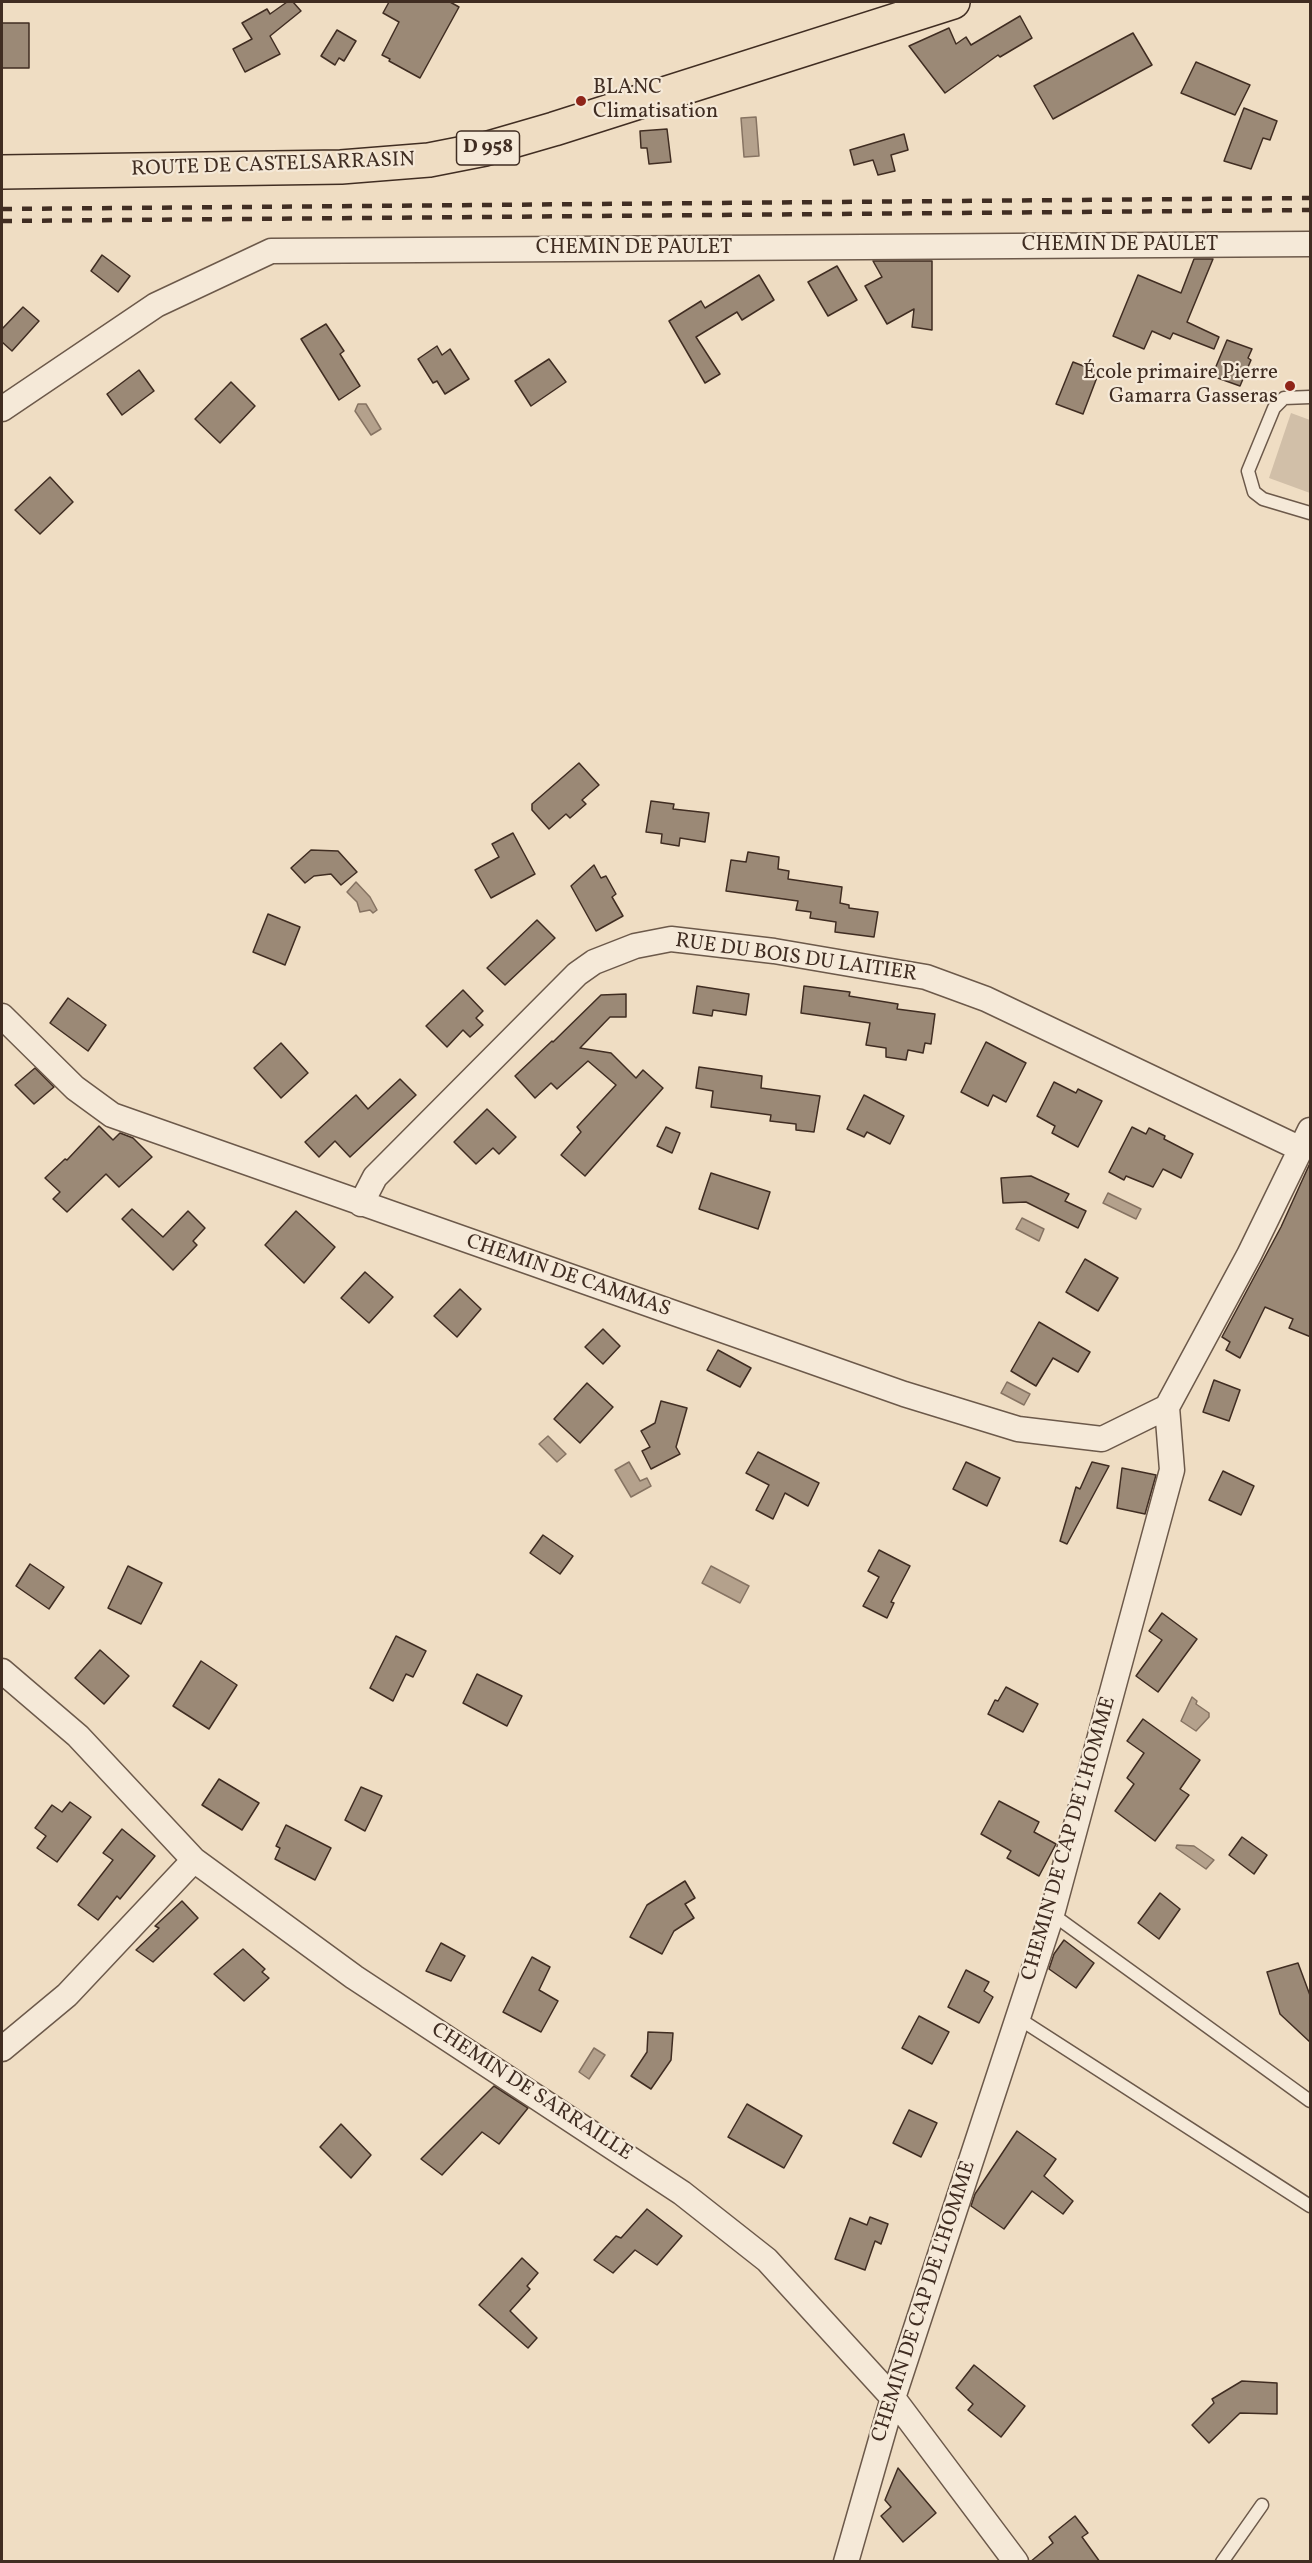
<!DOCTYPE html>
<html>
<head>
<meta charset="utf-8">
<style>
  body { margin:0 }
  #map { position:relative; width:1312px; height:2563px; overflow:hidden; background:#efddc3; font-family:Vollkorn,serif }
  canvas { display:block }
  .frame { position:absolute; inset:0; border:3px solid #402d22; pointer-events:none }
</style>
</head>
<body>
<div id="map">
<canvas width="1312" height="2563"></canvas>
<div class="frame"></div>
</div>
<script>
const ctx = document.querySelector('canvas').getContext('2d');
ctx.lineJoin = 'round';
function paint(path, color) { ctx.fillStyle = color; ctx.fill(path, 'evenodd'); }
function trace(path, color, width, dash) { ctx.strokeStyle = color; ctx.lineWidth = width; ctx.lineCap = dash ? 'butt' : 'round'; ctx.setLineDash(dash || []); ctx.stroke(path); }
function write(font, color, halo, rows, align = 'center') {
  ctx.font = font + ' Vollkorn,serif'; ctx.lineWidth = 4.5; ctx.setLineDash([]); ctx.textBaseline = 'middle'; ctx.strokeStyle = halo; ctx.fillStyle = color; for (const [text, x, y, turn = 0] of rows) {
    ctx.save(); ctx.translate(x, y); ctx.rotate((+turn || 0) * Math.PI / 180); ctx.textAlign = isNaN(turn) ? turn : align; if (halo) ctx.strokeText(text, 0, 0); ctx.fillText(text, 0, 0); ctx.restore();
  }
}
const green = new Path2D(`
  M1291 413 1310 420V493L1269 478Z`);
const water = new Path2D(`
  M756 117 759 156 744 157 741 118Z
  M358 404H366L381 429 371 435 355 411Z
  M356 882 370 897 377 910 373 913 370 910 360 912 357 902 347 892Z
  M1108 1193 1141 1209 1136 1219 1103 1203Z
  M1022 1218 1044 1229 1039 1241 1016 1229Z
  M1007 1382 1030 1394 1024 1405 1001 1393Z
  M548 1436 566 1454 557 1462 539 1444Z
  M629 1462 640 1481 647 1478 651 1486 631 1497 615 1470Z
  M711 1566 749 1586 740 1603 702 1583Z
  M1192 1697 1197 1701 1196 1704 1209 1713V1717L1196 1731 1181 1721Z
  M1177 1845 1194 1846 1214 1860 1206 1869 1176 1848Z
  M594 2048 605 2055 589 2079 579 2072Z`);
const building = new Path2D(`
  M287 2H293L301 11 270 36 280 54 245 72 233 49 252 39 242 23 267 9 270 14Z
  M389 2H450L459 7 420 78 389 61 390 59 382 55 399 22 383 13Z
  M1020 16 1032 38 1000 57 998 55 945 93 909 46 949 28 956 44 966 37 971 45Z
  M2 23H29V68H2Z
  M337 30 356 41 344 61 339 58 335 65 321 56Z
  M1133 33 1152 65 1053 119 1034 86Z
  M1196 62 1250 85 1235 115 1181 93Z
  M1244 108 1277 121 1270 140 1263 138 1251 169 1224 161Z
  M667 129 671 162 649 164 647 148H641L640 131Z
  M904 134 908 150 891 155 895 171 878 175 873 160 854 165 850 150Z
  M102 255 130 276 118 292 91 271Z
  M1194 259H1213L1187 322 1219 337 1214 349 1173 333 1170 339 1152 331 1144 349 1113 336 1138 275 1181 293Z
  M873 261H932V330L912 327 914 309 887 324 865 286 882 277Z
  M837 266 857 300 828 316 808 282Z
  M759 275 774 300 742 320 737 312 696 337 720 374 705 383 669 321 701 301 705 308Z
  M23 307 39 321 12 351 2 342V329Z
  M326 324 344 351 340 354 360 386 339 400 301 339Z
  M1227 340 1252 349 1248 358 1251 360 1240 386 1212 376Z
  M437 346 442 355 450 349 469 379 445 394 437 381 433 383 418 359Z
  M549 359 566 382 531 406 515 381Z
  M1073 362 1099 372 1083 414 1056 404Z
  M139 370 154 391 122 415 107 394Z
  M231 382 255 406 220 443 195 419Z
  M50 477 73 502 40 534 15 510Z
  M579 763 599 785 582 800 586 804 570 818 566 814 549 829 532 810V804Z
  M651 801 674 804 673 809 709 813 705 842 680 838 679 846 661 843 662 834 646 832Z
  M513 833 535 874 491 898 475 870 499 857 492 844Z
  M311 850 338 851 357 872 341 885 331 874 314 876 305 883 291 868Z
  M748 852 779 857 778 869 789 871 788 879 842 887 840 903 849 905V908L878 912 874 937 835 932 836 922 810 918 811 912 796 910 798 901 726 891 731 860 746 862Z
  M594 865 601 878 606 876 616 894 612 897 623 916 596 931 571 886Z
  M268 914 300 927 285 965 253 952Z
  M537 920 555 938 505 985 487 968Z
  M697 986 749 994 746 1015 713 1010 712 1016 693 1013Z
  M804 986 850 992 849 996 898 1004 897 1009 935 1014 931 1044 925 1043 923 1053 908 1050 906 1060 886 1057V1048L866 1045 870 1023 801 1013Z
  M463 990 483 1011 476 1018 483 1025 470 1037 463 1030 447 1047 426 1026Z
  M626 994V1017H610L580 1048 611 1053 636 1078 643 1070 663 1088 585 1176 561 1155 581 1132 577 1127 616 1085 588 1061 557 1089 551 1083 535 1098 515 1076 552 1041 553 1042 601 995Z
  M68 998 106 1025 88 1051 50 1023Z
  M986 1042 1026 1063 1006 1102 993 1095 988 1106 961 1092Z
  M281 1043 308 1073 281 1098 254 1068Z
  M699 1067 762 1076 761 1088 820 1096 814 1132 796 1130V1124L770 1121 771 1115 711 1107 713 1091 696 1088Z
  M35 1068 54 1087 34 1104 15 1085Z
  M400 1079 416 1095 350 1157 335 1141 319 1157 305 1142 356 1095 368 1109Z
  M1054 1082 1076 1093 1078 1089 1102 1101 1078 1147 1052 1133 1055 1126 1037 1116Z
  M864 1095 904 1116 890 1144 867 1132 864 1137 847 1129Z
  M487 1109 516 1137 499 1154 493 1148 476 1164 454 1142Z
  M99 1126 113 1140 120 1133 133 1138 152 1157 119 1187 106 1174 67 1212 53 1199 60 1192 45 1178 65 1159 67 1160Z
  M666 1127 680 1133 672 1153 657 1146Z
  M1132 1127 1146 1134 1149 1128 1165 1136 1164 1139 1193 1154 1181 1178 1163 1169 1153 1187 1126 1176 1124 1180 1109 1172Z
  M1311 1161V1337L1289 1328 1293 1319 1265 1307 1240 1358 1226 1350 1230 1342 1222 1337 1281 1227Z
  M711 1173 770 1192 758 1229 699 1209Z
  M1031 1176 1069 1194 1065 1201 1086 1211 1078 1228 1026 1202 1003 1203 1001 1178Z
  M132 1209 163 1237 188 1211 205 1228 193 1241 197 1245 173 1270 122 1219Z
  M296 1211 335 1247 304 1283 265 1245Z
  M1085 1259 1118 1278 1098 1311 1066 1292Z
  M365 1272 393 1297 369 1323 341 1298Z
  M460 1289 481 1309 457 1337 434 1316Z
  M1039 1322 1090 1352 1078 1372 1053 1358 1036 1386 1011 1371Z
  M603 1329 620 1346 603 1364 585 1347Z
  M718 1350 751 1368 740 1387 707 1370Z
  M1214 1380 1240 1390 1229 1421 1203 1412Z
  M587 1383 613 1407 580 1443 554 1419Z
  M661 1401 687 1408 676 1447 680 1454 651 1469 642 1451 650 1447 641 1431 655 1423Z
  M758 1452 819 1483 808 1506 785 1493 773 1519 756 1510 769 1485 746 1473Z
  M966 1462 1000 1478 987 1506 953 1489Z
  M1092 1462 1109 1466 1067 1544 1060 1541 1076 1487 1080 1489Z
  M1122 1468 1156 1475 1145 1514 1117 1508Z
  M1223 1471 1254 1486 1241 1515 1209 1500Z
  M543 1535 573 1556 560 1574 530 1553Z
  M879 1550 910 1566 891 1602 894 1603 887 1618 863 1606 879 1577 868 1571Z
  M30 1564 64 1587 49 1609 16 1586Z
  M128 1566 162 1583 141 1624 108 1608Z
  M1162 1613 1197 1639 1158 1692 1136 1676 1162 1640 1149 1631Z
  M396 1636 426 1651 413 1677 406 1674 393 1701 370 1688Z
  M100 1650 129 1676 104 1704 75 1678Z
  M201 1661 237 1685 209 1729 173 1706Z
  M477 1674 522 1696 507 1726 463 1703Z
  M1006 1687 1038 1704 1023 1732 988 1714 995 1700 998 1701Z
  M1143 1719 1200 1760 1180 1789 1189 1795 1155 1841 1115 1811 1134 1784 1127 1778 1144 1753 1127 1741Z
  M219 1779 259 1803 242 1830 202 1805Z
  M361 1787 382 1796 365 1831 345 1820Z
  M999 1801 1039 1822 1034 1832 1056 1844 1039 1876 1007 1858 1011 1851 981 1834Z
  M70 1802 91 1817 57 1862 37 1848 46 1836 35 1828 52 1805 62 1812Z
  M286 1825 331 1848 315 1880 275 1859 280 1848 276 1846Z
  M122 1829 155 1856 120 1899 117 1896 98 1920 78 1905 113 1860 103 1853Z
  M1242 1837 1267 1855 1254 1874 1229 1855Z
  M685 1881 695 1898 685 1904 694 1918 674 1931 662 1954 630 1937 647 1905Z
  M1160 1893 1180 1909 1159 1939 1138 1923Z
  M182 1901 198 1918 153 1962 136 1950 159 1928 155 1926Z
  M1064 1940 1094 1963 1076 1988 1049 1969 1054 1954Z
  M441 1943 465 1956 451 1981 426 1971Z
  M243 1949 265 1969 262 1972 269 1978 244 2001 214 1974Z
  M532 1957 550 1967 539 1990 558 2001 541 2032 503 2012Z
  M1298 1963 1311 1998V2043L1280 2014 1267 1972Z
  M966 1970 989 1982 984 1991 993 1997 979 2023 948 2007Z
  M919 2016 949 2032 932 2064 902 2048Z
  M648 2032 673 2033 671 2060 651 2089 631 2076 647 2052Z
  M494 2086 528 2108 499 2144 482 2132 442 2175 421 2159Z
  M747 2104 802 2136 784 2168 728 2137Z
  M909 2110 937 2123 921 2157 893 2143Z
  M341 2124 371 2155 351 2178 320 2147Z
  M1017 2131 1056 2159 1044 2176 1073 2201 1063 2214 1032 2191 1004 2229 971 2206 975 2194Z
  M647 2209 682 2236 657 2265 635 2250 613 2273 594 2260 616 2236 621 2238Z
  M870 2217 888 2224 881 2244 875 2241 865 2270 835 2259 850 2218 867 2225Z
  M522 2258 538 2273 527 2286 530 2289 510 2311 537 2338 528 2348 479 2305Z
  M974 2365 1025 2406 1001 2437 968 2410 973 2404 956 2388Z
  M1242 2381 1277 2383V2414L1240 2413 1209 2443 1192 2425 1214 2403 1212 2399Z
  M898 2468 936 2513 903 2542 881 2516 891 2507 885 2500Z
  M1075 2516 1088 2533 1082 2537 1100 2562H1030L1053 2543 1049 2537Z`);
const service = new Path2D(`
  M1310 397 1284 398 1274 408 1248 471 1254 492 1263 499 1310 513
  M1052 1914 1310 2101
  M1018 2018 1310 2206
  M1222 2562 1262 2505`);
const minor = new Path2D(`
  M2 409 156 305 271 251 1310 244
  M2 1016 75 1088 112 1115 904 1394 1018 1429 1102 1439 1167 1407
  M361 1204 375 1177 577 974 594 962 635 946 671 939 774 951 926 977 986 999 1301 1149
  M2 1671 78 1736 194 1860 354 1977 682 2193 767 2260 893 2398 1016 2562
  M2 2049 67 1995 194 1860
  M846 2562 893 2398 1052 1914 1172 1470 1167 1407 1249 1255 1310 1130`);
const primary = new Path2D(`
  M2 172 341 167 429 160 485 149 554 129 953 2`);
const rail = new Path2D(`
  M2 209 1310 198
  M2 221 1310 210`);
const markers = [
  [581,101,6,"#8f2418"],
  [1290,386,6,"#8f2418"]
];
const shields = [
  [488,148,63]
];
const shieldNames = [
  ["D 958",488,148]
];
const poiNames = [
  ["BLANC",593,89],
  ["Climatisation",593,113],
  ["École primaire Pierre",1278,374,"right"],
  ["Gamarra Gasseras",1278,398,"right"]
];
const streetNames = [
  ["ROUTE DE CASTELSARRASIN",273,166,-2],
  ["CHEMIN DE PAULET",1120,246],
  ["CHEMIN DE PAULET",634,249],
  ["RUE DU BOIS DU LAITIER",796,959,8],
  ["CHEMIN DE CAMMAS",568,1277,19],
  ["CHEMIN DE CAP DE L'HOMME",1070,1839,-74],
  ["CHEMIN DE SARRAILLE",531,2093,33],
  ["CHEMIN DE CAP DE L'HOMME",925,2302,-72]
];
paint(green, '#d1bfa8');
paint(water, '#b4a18c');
trace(water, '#867362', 1.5);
paint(building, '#9b8976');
trace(building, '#402d22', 1.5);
trace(service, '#6c594a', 15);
trace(minor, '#6c594a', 27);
trace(primary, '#402d22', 36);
trace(service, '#f5e9d8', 12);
trace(minor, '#f5e9d8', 24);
trace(primary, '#efddc3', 33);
trace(rail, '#402d22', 4.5, [10, 10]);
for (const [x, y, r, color] of markers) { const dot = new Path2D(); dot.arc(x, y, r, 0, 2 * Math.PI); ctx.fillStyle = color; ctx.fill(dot); trace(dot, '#f5e9d8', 2); }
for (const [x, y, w] of shields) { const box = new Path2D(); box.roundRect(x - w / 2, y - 17, w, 34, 4.5); ctx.fillStyle = '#f5e9d8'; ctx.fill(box); trace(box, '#402d22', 1.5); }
write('bold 20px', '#402d22', null, shieldNames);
write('21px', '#402d22', '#f5e9d8', poiNames, 'left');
write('21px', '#402d22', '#f5e9d8', streetNames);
</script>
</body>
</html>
